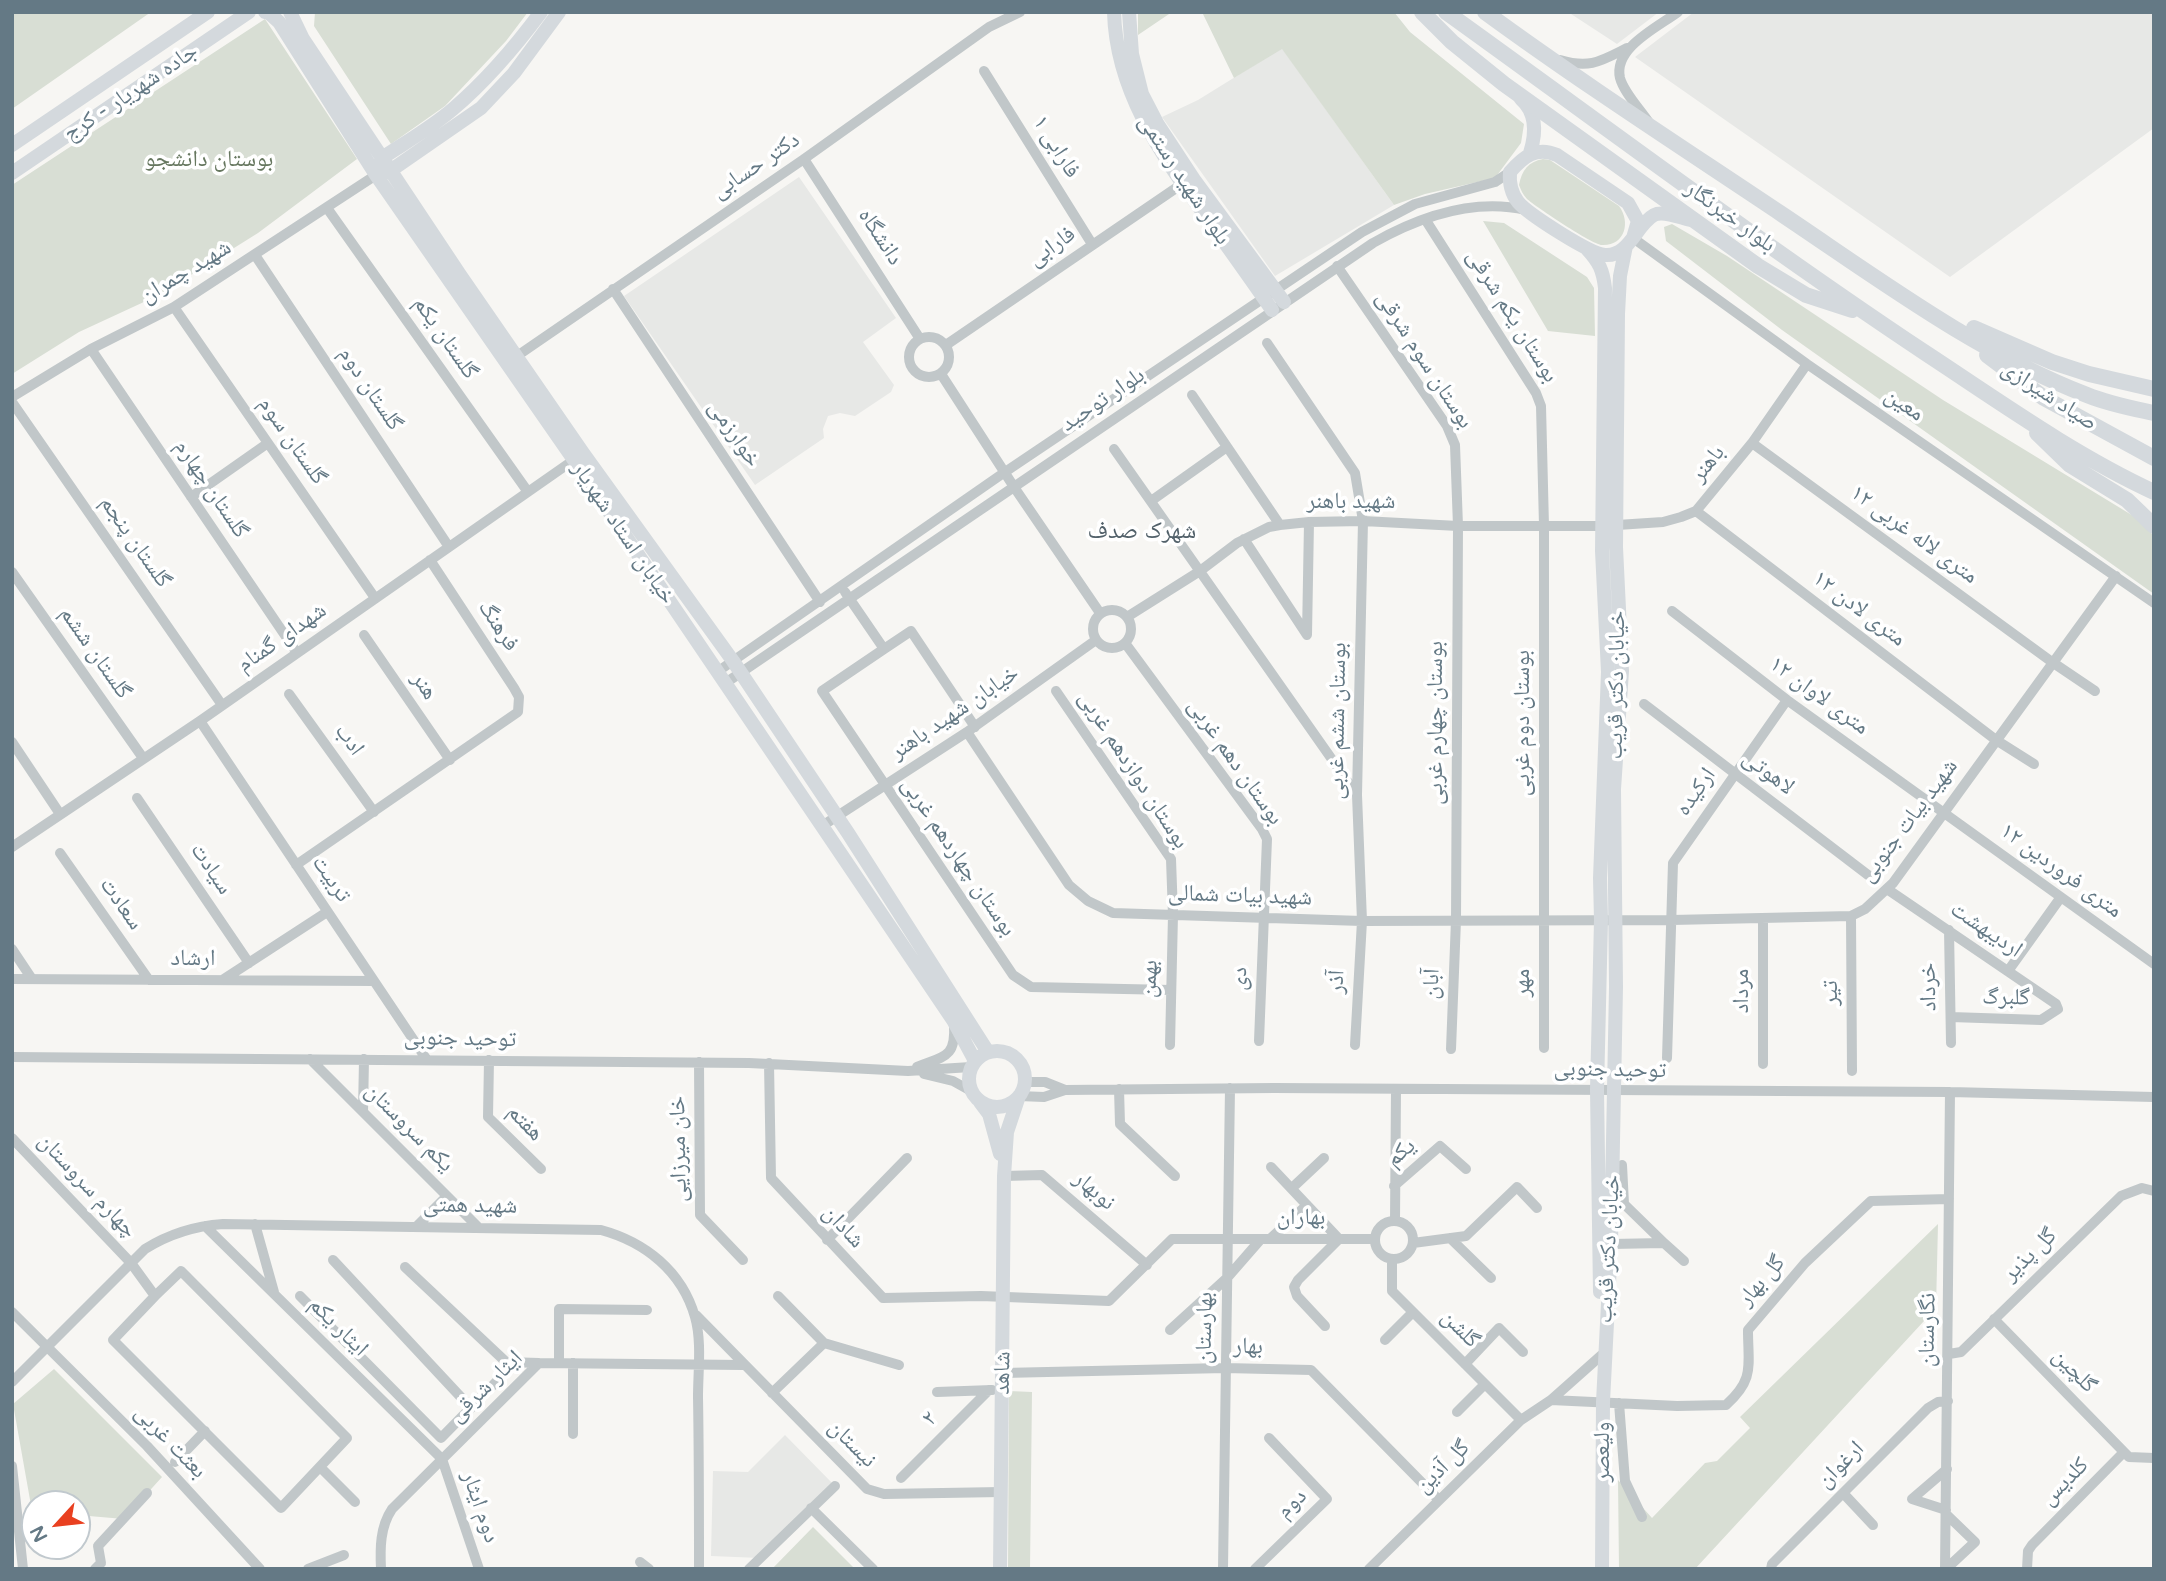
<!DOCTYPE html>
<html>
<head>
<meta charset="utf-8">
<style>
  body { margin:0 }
  #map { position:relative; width:2166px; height:1581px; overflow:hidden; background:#f7f6f3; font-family:"Varela Round",sans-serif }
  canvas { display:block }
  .frame { position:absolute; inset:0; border:14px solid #647985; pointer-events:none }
  .north { position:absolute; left:21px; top:1490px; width:70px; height:70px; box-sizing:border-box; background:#fff; border:2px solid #c1c9ce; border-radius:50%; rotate:243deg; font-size:19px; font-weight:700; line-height:28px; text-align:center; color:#647985 }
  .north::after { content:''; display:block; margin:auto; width:24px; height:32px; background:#e94020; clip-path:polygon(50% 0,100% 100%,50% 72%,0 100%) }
</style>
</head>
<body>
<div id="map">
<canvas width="2166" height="1581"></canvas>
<div class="frame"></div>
<div class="north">N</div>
</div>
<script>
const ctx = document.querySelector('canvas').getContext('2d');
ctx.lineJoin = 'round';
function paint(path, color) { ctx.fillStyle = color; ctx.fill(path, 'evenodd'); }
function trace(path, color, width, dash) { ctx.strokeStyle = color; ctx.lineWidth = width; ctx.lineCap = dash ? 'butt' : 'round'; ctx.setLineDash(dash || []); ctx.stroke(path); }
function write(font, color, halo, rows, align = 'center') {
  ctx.font = font + ' "Varela Round","Noto Naskh Arabic",sans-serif'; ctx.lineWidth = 7; ctx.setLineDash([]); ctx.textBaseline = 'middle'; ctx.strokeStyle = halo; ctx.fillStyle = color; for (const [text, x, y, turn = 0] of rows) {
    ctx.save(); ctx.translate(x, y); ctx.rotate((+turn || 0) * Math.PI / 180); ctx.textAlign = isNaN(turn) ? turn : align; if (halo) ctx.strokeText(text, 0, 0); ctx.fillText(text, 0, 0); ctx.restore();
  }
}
const built = new Path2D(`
  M1568 12H1659L1617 44Z
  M1694 12H2154V128L1950 277 1635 57Z
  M1282 48 1394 205 1275 276 1162 117 1198 100Z
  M799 177 896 318 863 342 894 385 891 392 855 416 840 413 828 416 823 429 824 438 755 485 624 296Z
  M785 1435 835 1486 760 1558 711 1556 713 1471 748 1472Z`);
const green = new Path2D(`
  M12 12H151L12 109Z
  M315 12H528L506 41 445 106 391 144 314 26Z
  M1138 12H1172L1138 35Z
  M1202 12H1394L1410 32 1524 124 1521 143 1495 178 1425 194 1394 205 1282 49 1234 78Z
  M265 19 357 159 258 233 159 295 79 332 12 374V185Z
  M1543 159 1550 160 1619 206C1631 222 1625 246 1602 245 1593 245 1536 207 1527 199 1523 195 1521 190 1519 185 1522 170 1528 162 1543 159Z
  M1483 221 1504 223 1587 277 1594 288 1595 336 1548 331Z
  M1672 224 1727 256 1943 400 2135 517 2154 536V594L1782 330 1666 241 1664 227Z
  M1938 1224 1936 1308 1695 1569H1619L1618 1480 1652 1518 1705 1463 1717 1461 1750 1428 1740 1417Z
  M54 1369 162 1477 124 1519 77 1515V1504H35V1511H32L13 1404Z
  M1009 1391 1032 1392 1030 1569H1008Z
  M813 1527 855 1569H772Z`);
const minor = new Path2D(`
  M1560 60C1590 69 1601 61 1627 48
  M984 71 1092 244
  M1650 124C1641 110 1624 93 1620 78 1613 48 1658 27 1678 12
  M804 159 920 339
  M327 208 528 492
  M1425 219 1536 393 1541 406 1544 526V1048
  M1633 238 1807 364 2154 603
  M255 255 449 547
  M1337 266 1447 426 1455 445 1458 526 1456 920 1451 1049
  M613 289 820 602
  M174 307 375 598
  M909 357a20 20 0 1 1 40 0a20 20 0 1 1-40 0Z
  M1267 343 1355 473 1363 521 1357 795 1362 921 1355 1045
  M946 345 1182 184
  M91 349 297 653
  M517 356 804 159 989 27 1020 12
  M941 374 1014 487 1100 613
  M1192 395 1280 525
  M12 397 91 349 174 307 376 175
  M12 402 222 705
  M1752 443 2052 662 2095 691
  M1114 449 1357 795
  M191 497 268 443
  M1151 501 1227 447
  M1696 511 1996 740 2034 764
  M1244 539 1307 635 1309 522
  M12 572 143 758
  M845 592 884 649 822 691 1013 975 1031 987 1171 990
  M1093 629a19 19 0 1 1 38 0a19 19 0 1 1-38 0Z
  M1672 611 1787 700 2154 964
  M1127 617 1200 571 1237 543 1269 527 1280 525 1309 522 1363 521 1458 526H1602L1663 522 1681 517 1696 511 1752 443 1807 364
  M364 635 450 760
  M1125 643 1262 829 1267 839 1259 1041
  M884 649 911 631 975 727
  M717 672 1005 472 1362 232 1415 204 1495 182 1510 172
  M724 684 1373 243C1419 217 1473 198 1526 210
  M1056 691 1171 859 1173 915 1170 1045
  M289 694 374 812
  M1644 704 1868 875
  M200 721 427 1060
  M967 732 1069 885 1088 901 1113 913 1362 921 1672 920 1851 916 1865 909 1893 883 2116 576
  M12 742 60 814
  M137 798 249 963
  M822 826 967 732 1096 640
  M12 847 200 721 578 457
  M60 853 149 980
  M296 865 518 712 519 697 514 688 430 560
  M1887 889 2056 1004 2058 1009 2041 1020 1951 1017
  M1851 916 1852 1071
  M1763 918V1064
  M1949 930 1951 1043
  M12 949 32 979
  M2008 971 2061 897
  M12 979 374 981
  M224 979 327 912
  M12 1057 749 1063 908 1071 971 1067
  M1667 1058 1673 863 1787 700
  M310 1059 478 1227
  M489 1060 488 1117 541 1169
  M699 1062 700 1215 743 1260
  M769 1063 771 1178 883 1298 981 1296 1109 1301 1172 1239H1375
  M917 1067C944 1056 956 1058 954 1025
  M924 1074 953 1081 971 1091
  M1025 1082H1045L1065 1090
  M1119 1089 1120 1124 1175 1176
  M1019 1096 1044 1097 1065 1090 1274 1088 1950 1092 2154 1097
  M363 1112 364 1059
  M12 1138 131 1263 155 1296 113 1340 281 1508 347 1438 181 1271 155 1296
  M1622 1165 1624 1204 1664 1243
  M1271 1167 1339 1239 1298 1280 1294 1287 1297 1296 1325 1326
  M1004 1176 1042 1175 1147 1265
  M1394 1186 1440 1146 1466 1169
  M1292 1188 1324 1158
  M1375 1240a19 19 0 1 1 38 0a19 19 0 1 1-38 0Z
  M1395 1221 1396 1089
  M255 1224 274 1292
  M205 1226 442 1459 479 1569
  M417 1226 447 1196
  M1450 1238 1491 1278
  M1270 1239 1307 1205
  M827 1240 907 1158
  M1413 1243 1466 1236 1517 1187 1537 1208
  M1611 1244 1664 1243 1684 1261
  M333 1260 471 1408
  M1392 1260V1291L1521 1420
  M405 1267 506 1362 539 1363
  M300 1296 441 1438 498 1380 506 1362
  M778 1296 824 1343 899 1365
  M12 1312 147 1446 260 1569
  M696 1315 867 1489 884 1494 1001 1492
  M1994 1319 2124 1452
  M1170 1330 1227 1278 1261 1239
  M1385 1340 1413 1312
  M1949 1354 1961 1352 2121 1196 2142 1188 2154 1191
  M559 1363V1309L647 1310
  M1465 1364 1499 1328 1523 1352
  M1003 1373 1225 1368 1311 1370 1439 1500
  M12 1382 145 1249C169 1234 194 1226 223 1224L601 1230C645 1242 682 1271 695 1317 702 1341 698 1372 698 1397 699 1454 699 1512 699 1569
  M937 1392 992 1390
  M772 1393 824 1343
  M1551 1400 1677 1406 1726 1405C1755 1379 1748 1366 1748 1330L1805 1263 1871 1201 1949 1199
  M1619 1403 1625 1481 1642 1517
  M1457 1412 1485 1384
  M573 1434V1363
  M175 1462 205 1431
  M12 1466 23 1569
  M320 1467 355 1502
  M901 1478 989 1390
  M1843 1493 1873 1525
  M811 1508 873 1569
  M1946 1510 1912 1499 1947 1469
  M1946 1514 1975 1542 1946 1569
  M640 1562 649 1569
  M95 1569 101 1563 98 1546 147 1493
  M308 1569 344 1555
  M381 1569C380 1548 380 1527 392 1509L539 1363 744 1365
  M749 1569 835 1486
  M1223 1569 1230 1088
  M1255 1569 1327 1499 1269 1438
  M1369 1569 1521 1420 1551 1400 1605 1352
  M1771 1569 1772 1564 1928 1408 1938 1402 1948 1401
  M1945 1569 1950 1092
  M2027 1569 2028 1551 2032 1545 2124 1452 2129 1457 2154 1458`);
const major = new Path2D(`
  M265 12 269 13 279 22 376 175 574 460 822 826 953 1020 975 1061
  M290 12 303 39 460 275 583 453 733 661 848 833 988 1052
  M1114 12C1116 90 1160 153 1204 214 1227 246 1250 278 1272 310
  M1129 12 1132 54 1142 94 1157 123 1195 181 1284 302
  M1521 99C1537 113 1536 134 1530 153
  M12 145 208 12
  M379 167 382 158C406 142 432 127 453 109 487 80 515 47 541 12
  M12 173 249 12
  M384 173 390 171 481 108 514 73 559 12
  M1633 238 1638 221 1628 203 1557 155C1536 146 1523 157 1510 172 1509 184 1511 193 1518 202 1528 214 1590 254 1605 255 1629 257 1636 225 1654 215 1663 210 1681 218 1691 220
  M1587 249C1599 262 1603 270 1605 288L1602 551 1608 672 1600 878 1601 920 1597 1090 1600 1292
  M969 1079a28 28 0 1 1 56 0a28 28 0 1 1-56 0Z
  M980 1102 989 1114 1000 1154
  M1000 1569 1004 1176 1007 1132 1019 1096
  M1602 1569 1603 1402 1611 1244 1616 987 1614 789 1622 671 1616 547 1618 314 1620 276 1626 246`);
const highway = new Path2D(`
  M1422 12 1452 42 1504 84 1758 266 1806 295 1852 310
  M1446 12C1606 127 1763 245 1927 354 2000 402 2074 455 2154 492
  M1485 12C1582 83 1683 148 1783 215 1880 280 1978 353 2087 395 2109 404 2131 408 2154 413
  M1974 328 2052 362 2089 374 2154 389
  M1987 355 2044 398 2154 458
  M2037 433 2070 465 2127 500 2154 526`);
const streetNames = [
  ["جاده شهریار - کرج",131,93,-34],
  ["فارابی ۱",1056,147,58],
  ["دکتر حسابی",756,166,-34],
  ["بلوار شهید رستمی",1184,180,57],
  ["بلوار خبرنگار",1730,217,36],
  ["دانشگاه",880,237,57],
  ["فارابی",1052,247,-35],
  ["شهید چمران",186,272,-31],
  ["بوستان یکم شرقی",1512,316,58],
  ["گلستان یکم",445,338,55],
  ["بوستان سوم شرقی",1424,360,57],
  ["گلستان دوم",370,389,56],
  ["صیاد شیرازی",2049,396,33],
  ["بلوار توحید",1103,400,-34],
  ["معین",1904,405,34],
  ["خوارزمی",734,434,56],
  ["گلستان سوم",292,441,55],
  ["باهنر",1708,464,-51],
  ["گلستان چهارم",211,489,56],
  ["شهید باهنر",1351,502],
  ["خیابان استاد شهریار",623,533,56],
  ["۱۲ متری لاله غربی",1914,535,36],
  ["گلستان پنجم",135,542,55],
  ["۱۲ متری لادن",1859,609,37],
  ["فرهنگ",498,626,57],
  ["شهدای گمنام",282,638,-35],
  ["گلستان ششم",95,653,55],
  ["خیابان دکتر قریب",1617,685,-89],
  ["هنر",424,686,56],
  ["۱۲ متری لاوان",1819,696,36],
  ["خیابان شهید باهنر",955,713,-34],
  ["بوستان ششم غربی",1338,721,-89],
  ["بوستان چهارم غربی",1436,723,-90],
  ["بوستان دوم غربی",1523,723,-90],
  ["ادب",349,740,54],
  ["بوستان دهم غربی",1235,762,55],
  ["بوستان دوازدهم غربی",1133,770,57],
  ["لاهوتی",1768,773,37],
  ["ارکیده",1696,792,-55],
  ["شهید بیات جنوبی",1909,821,-53],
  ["بوستان چهاردهم غربی",958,857,56],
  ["سیادت",211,869,56],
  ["۱۲ متری فروردین",2061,871,36],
  ["تربیت",331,879,56],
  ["شهید بیات شمالی",1240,896,2],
  ["سعادت",121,904,55],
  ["اردیبهشت",1986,930,34],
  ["ارشاد",193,959],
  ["بهمن",1150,979,-88],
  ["دی",1240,979,-88],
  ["آذر",1337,982,-87],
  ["مهر",1523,983,-90],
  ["آبان",1432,984,-88],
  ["خرداد",1929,987,-91],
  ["مرداد",1742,991,-90],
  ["تیر",1831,993,-90],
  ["گلبرگ",2006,998,1],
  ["توحید جنوبی",460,1039,1],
  ["توحید جنوبی",1610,1070,1],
  ["هفتم",525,1123,46],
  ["یکم سروستان",409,1128,45],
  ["خان میرزایی",679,1149,-91],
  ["یکم",1401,1153,-41],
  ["چهارم سروستان",87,1186,47],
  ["نوبهار",1094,1191,41],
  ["شهید همتی",470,1206,1],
  ["بهاران",1301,1218],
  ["شادان",843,1227,47],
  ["خیابان دکتر قریب",1609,1249,-87],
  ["گل پذیر",2030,1255,-44],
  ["گل بهار",1762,1281,-49],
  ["ایثار یکم",338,1327,45],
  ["بهارستان",1205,1328,-89],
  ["گلشن",1460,1329,45],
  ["نگارستان",1928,1330,-89],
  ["بهار",1248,1347,1],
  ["گلچین",2074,1371,46],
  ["شاهد",1003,1373,-89],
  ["ایثار شرقی",486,1387,-44],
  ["۲",930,1419,-45],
  ["بعثت غربی",170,1442,46],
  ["نيستان",852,1444,45],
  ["ولیعصر",1603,1452,-90],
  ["ارغوان",1841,1465,-45],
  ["گل آذین",1443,1467,-44],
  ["کلدیس",2065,1482,-45],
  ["دوم",1292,1504,-44],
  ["دوم ایثار",480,1507,71]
];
const parkNames = [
  ["بوستان دانشجو",209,160]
];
const neighbourhoodNames = [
  ["شهرک صدف",1142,532]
];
paint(built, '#e7e8e6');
paint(green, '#d8ded4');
trace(minor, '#c1c7c9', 10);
trace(major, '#d4d9dd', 14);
trace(highway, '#d4d9dd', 16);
write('23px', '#647985', '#fff', streetNames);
write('23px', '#66775f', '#fff', parkNames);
write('24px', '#52616a', '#fff', neighbourhoodNames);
</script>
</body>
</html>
